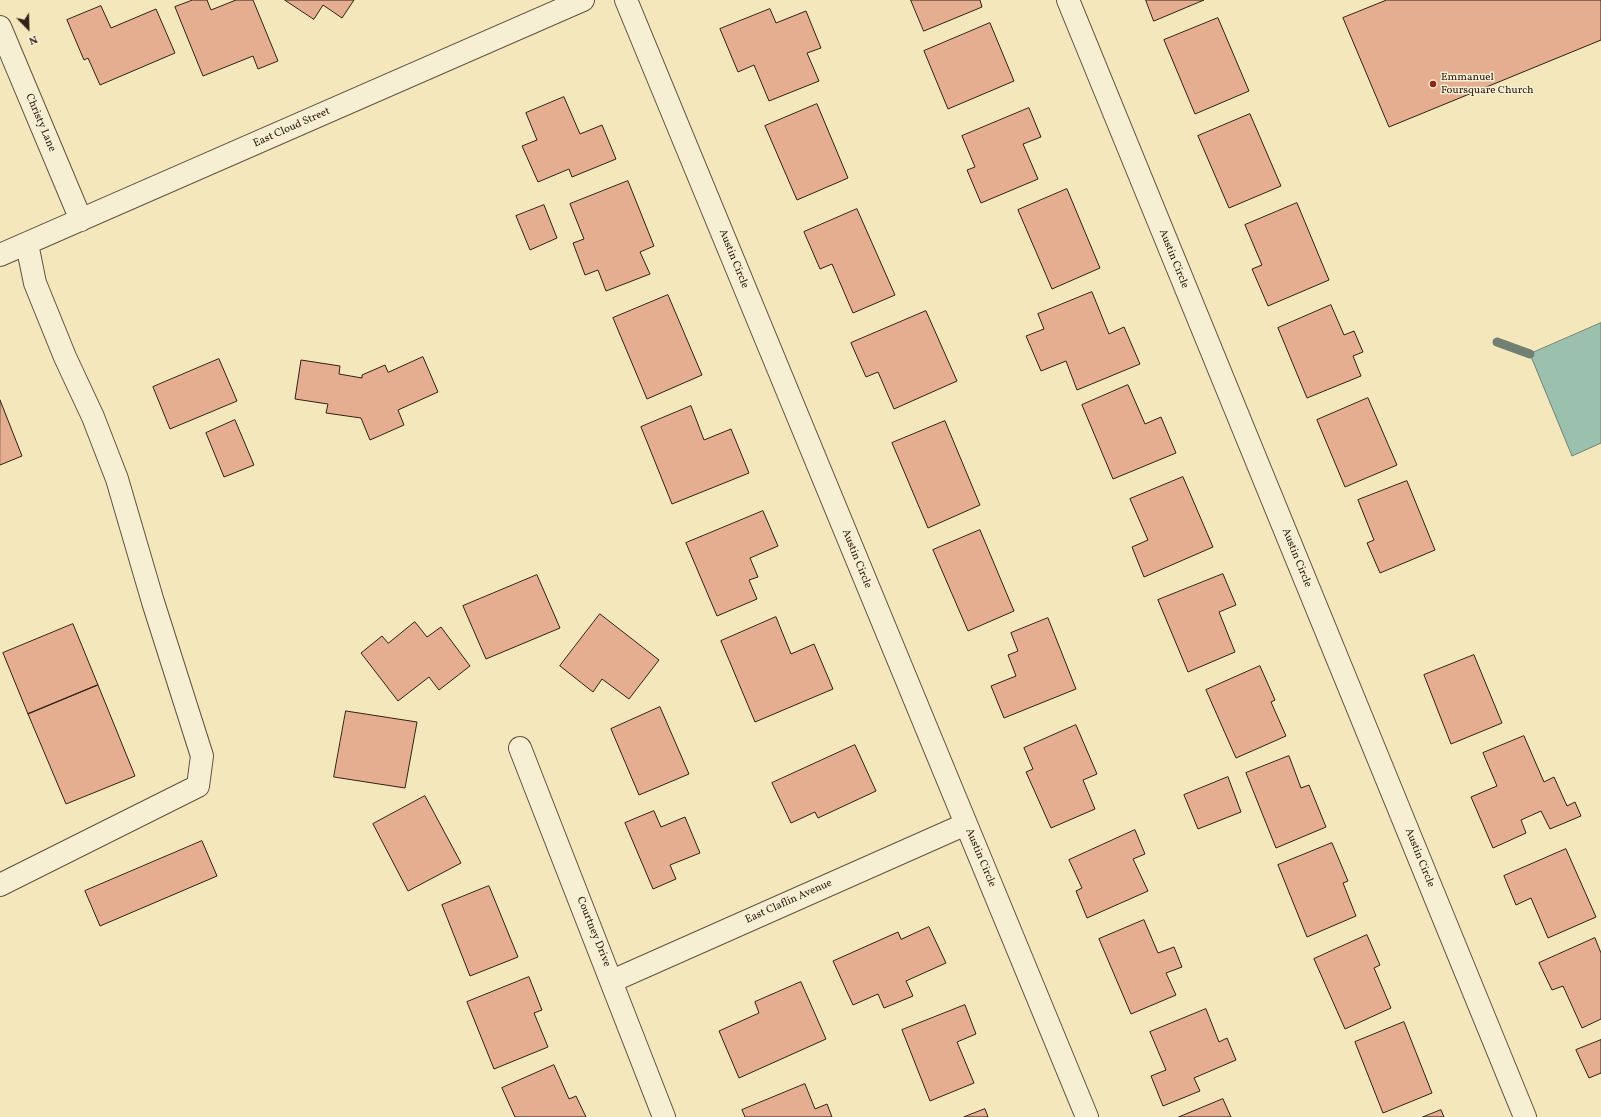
<!DOCTYPE html>
<html>
<head>
<meta charset="utf-8">
<style>
  body { margin:0 }
  #map { position:relative; width:1601px; height:1117px; overflow:hidden; background:#f3e7bb; font-family:Vollkorn,serif }
  canvas { display:block }
  .north { position:absolute; left:8px; top:8px; width:40px; height:40px; -webkit-text-stroke:3px #f7efd3; paint-order:stroke; rotate:157deg; font-size:11px; font-weight:700; line-height:16px; text-align:center; color:#312017 }
  .north::after { content:''; display:block; margin:auto; width:14px; height:18px; background:#312017; clip-path:polygon(50% 0,100% 100%,50% 72%,0 100%) }
</style>
</head>
<body>
<div id="map">
<canvas width="1601" height="1117"></canvas>
<div class="north">N</div>
</div>
<script>
const ctx = document.querySelector('canvas').getContext('2d');
ctx.lineJoin = 'round';
function paint(path, color) { ctx.fillStyle = color; ctx.fill(path, 'evenodd'); }
function trace(path, color, width, dash) { ctx.strokeStyle = color; ctx.lineWidth = width; ctx.lineCap = dash ? 'butt' : 'round'; ctx.setLineDash(dash || []); ctx.stroke(path); }
function write(font, color, halo, rows, align = 'center') {
  ctx.font = font + ' Vollkorn,serif'; ctx.lineWidth = 3; ctx.setLineDash([]); ctx.textBaseline = 'middle'; ctx.strokeStyle = halo; ctx.fillStyle = color; for (const [text, x, y, turn = 0] of rows) {
    ctx.save(); ctx.translate(x, y); ctx.rotate((+turn || 0) * Math.PI / 180); ctx.textAlign = isNaN(turn) ? turn : align; if (halo) ctx.strokeText(text, 0, 0); ctx.fillText(text, 0, 0); ctx.restore();
  }
}
const water = new Path2D(`
  M1601 323V443L1572 456 1530 354Z`);
const stream = new Path2D(`
  M1497 342 1530 354`);
const building = new Path2D(`
  M193 0H207L211 10 236 0H253L278 61 258 69 253 56 203 76 175 7Z
  M285 0H354L342 18 323 5 314 19Z
  M911 0H980L982 7 924 31Z
  M1146 0H1204L1154 21Z
  M1387 0H1601V40L1389 127 1343 18Z
  M101 6 111 28 156 9 175 53 100 85 88 58 84 60 67 20Z
  M770 9 776 23 806 11 821 48 807 53 819 81 769 101 754 65 738 72 720 29Z
  M1218 18 1249 91 1195 114 1164 40Z
  M990 23 1014 81 948 109 924 51Z
  M564 97 580 134 602 125 616 159 572 177 569 169 538 182 522 146 537 140 526 113Z
  M817 104 848 178 797 200 765 126Z
  M1029 108 1041 137 1023 144 1038 179 981 203 967 170 975 167 962 136Z
  M1250 114 1281 186 1229 208 1198 136Z
  M628 181 654 246 640 252 650 274 606 291 598 270 585 275 573 243 584 239 570 204Z
  M1067 189 1100 268 1052 289 1018 210Z
  M1297 203 1329 280 1268 306 1252 269 1262 265 1245 225Z
  M544 205 557 238 530 250 516 216Z
  M857 209 895 295 853 313 832 264 820 269 804 232Z
  M1092 292 1109 334 1124 327 1140 364 1077 390 1066 361 1041 371 1026 336 1044 329 1038 314Z
  M668 295 702 375 647 399 613 318Z
  M1331 305 1344 335 1354 331 1363 352 1353 356 1361 376 1307 398 1278 328Z
  M926 311 957 381 894 409 878 372 866 377 851 343Z
  M423 357 438 392 398 410 404 425 370 440 361 418 326 413 328 404 295 399 301 360 340 366 339 374 362 378V375L385 365 388 372Z
  M219 359 237 401 170 429 153 387Z
  M1128 385 1145 424 1161 417 1176 453 1113 479 1082 405Z
  M1368 398 1397 465 1345 487 1317 420Z
  M0 400 22 456 0 465Z
  M691 406 704 440 731 429 749 473 672 504 641 427Z
  M235 420 254 465 224 477 206 433Z
  M945 421 980 505 928 528 892 443Z
  M1183 477 1213 547 1144 577 1132 547 1148 540 1130 499Z
  M1407 481 1435 550 1380 573 1367 543 1374 540 1358 500Z
  M763 511 778 546 750 558 758 577 749 580 757 599 717 616 686 543Z
  M980 530 1014 611 968 631 933 550Z
  M1223 574 1236 605 1219 612 1235 652 1188 672 1158 600Z
  M537 575 560 628 486 659 463 606Z
  M600 614 659 660 629 699 602 679 593 692 560 666Z
  M776 617 791 654 814 644 833 689 755 722 721 641Z
  M1048 618 1076 689 1004 718 991 686 1016 676 1008 655 1018 651 1011 633Z
  M415 622 427 637 441 627 470 666 439 690 429 677 398 701 361 653 382 636 388 643Z
  M73 624 98 685 28 714 3 653Z
  M1474 655 1502 723 1451 744 1424 675Z
  M1260 666 1275 700 1271 702 1286 736 1236 758 1206 690Z
  M98 685 135 776 66 804 28 714Z
  M660 707 689 774 639 795 611 729Z
  M346 711 417 722 405 788 334 777Z
  M1076 725 1097 774 1083 780 1095 809 1051 828 1026 772 1033 769 1024 748Z
  M1524 736 1544 782 1554 777 1567 806 1575 802 1581 816 1550 829 1541 811 1521 820 1526 833 1493 848 1471 797 1497 786 1483 753Z
  M855 745 876 791 818 818 815 812 791 823 772 783Z
  M1289 756 1301 788 1309 785 1326 827 1276 848 1246 773Z
  M1228 777 1241 812 1198 829 1184 795Z
  M425 796 461 863 408 891 373 824Z
  M654 811 661 827 685 817 700 853 670 865 676 879 653 889 625 823Z
  M1135 830 1145 854 1133 859 1148 891 1087 918 1076 891 1082 888 1069 860Z
  M202 841 217 876 100 926 85 891Z
  M1332 843 1348 881 1343 883 1356 916 1307 937 1278 865Z
  M1566 849 1596 917 1548 938 1531 898 1516 905 1504 876Z
  M489 886 518 957 470 976 442 905Z
  M1144 920 1158 953 1174 947 1182 967 1166 973 1176 995 1131 1014 1099 939Z
  M929 927 946 963 906 981 913 996 884 1008 878 994 853 1005 833 961 898 932 901 939Z
  M1367 935 1380 965 1374 968 1391 1008 1345 1029 1314 959Z
  M1595 938 1601 953V1019L1582 1028 1563 986 1552 990 1539 963Z
  M529 977 542 1010 534 1013 548 1047 494 1069 467 1002Z
  M801 982 826 1039 739 1078 719 1031 759 1013 755 1002Z
  M965 1005 976 1034 957 1042 974 1083 930 1101 902 1030Z
  M1206 1009 1219 1042 1227 1038 1236 1060 1194 1078 1200 1091 1163 1106 1151 1076 1166 1070 1150 1032Z
  M1404 1022 1432 1093 1383 1113 1355 1042Z
  M1601 1040V1073L1589 1078 1576 1050Z
  M554 1065 569 1099 576 1096 586 1117H515L502 1088Z
  M805 1084 815 1109 827 1104 832 1117H745L742 1110Z
  M1223 1099 1231 1117H1179Z
  M985 1109 988 1117H964Z
  M1441 1110 1444 1117H1423Z`);
const minor = new Path2D(`
  M626 0 1087 1117
  M1068 0 1525 1117
  M0 27 81 220
  M0 255 583 0
  M520 748 664 1117
  M0 885 198 786 202 756 153 602 117 479 93 417 65 357 35 283 27 244
  M612 981 966 824`);
const markers = [
  [1433,84,4,"#8f2418"]
];
const poiNames = [
  ["Emmanuel",1441,78],
  ["Foursquare Church",1441,91]
];
const streetNames = [
  ["Christy Lane",40,123,67],
  ["East Cloud Street",292,128,-24],
  ["Austin Circle",733,259,68],
  ["Austin Circle",1173,259,68],
  ["Austin Circle",1296,558,68],
  ["Austin Circle",856,559,68],
  ["Austin Circle",980,858,67],
  ["Austin Circle",1419,858,68],
  ["East Claflin Avenue",789,902,-24],
  ["Courtney Drive",593,932,68]
];
paint(water, '#9bc0ae');
trace(water, '#718072', 1);
trace(stream, '#718072', 9);
paint(building, '#e5ae90');
trace(building, '#312017', 1);
trace(minor, '#625240', 24);
trace(minor, '#f7efd3', 22);
for (const [x, y, r, color] of markers) { const dot = new Path2D(); dot.arc(x, y, r, 0, 2 * Math.PI); ctx.fillStyle = color; ctx.fill(dot); trace(dot, '#f7efd3', 1.5); }
write('11px', '#312017', '#f7efd3', poiNames, 'left');
write('11px', '#312017', '#f7efd3', streetNames);
</script>
</body>
</html>
